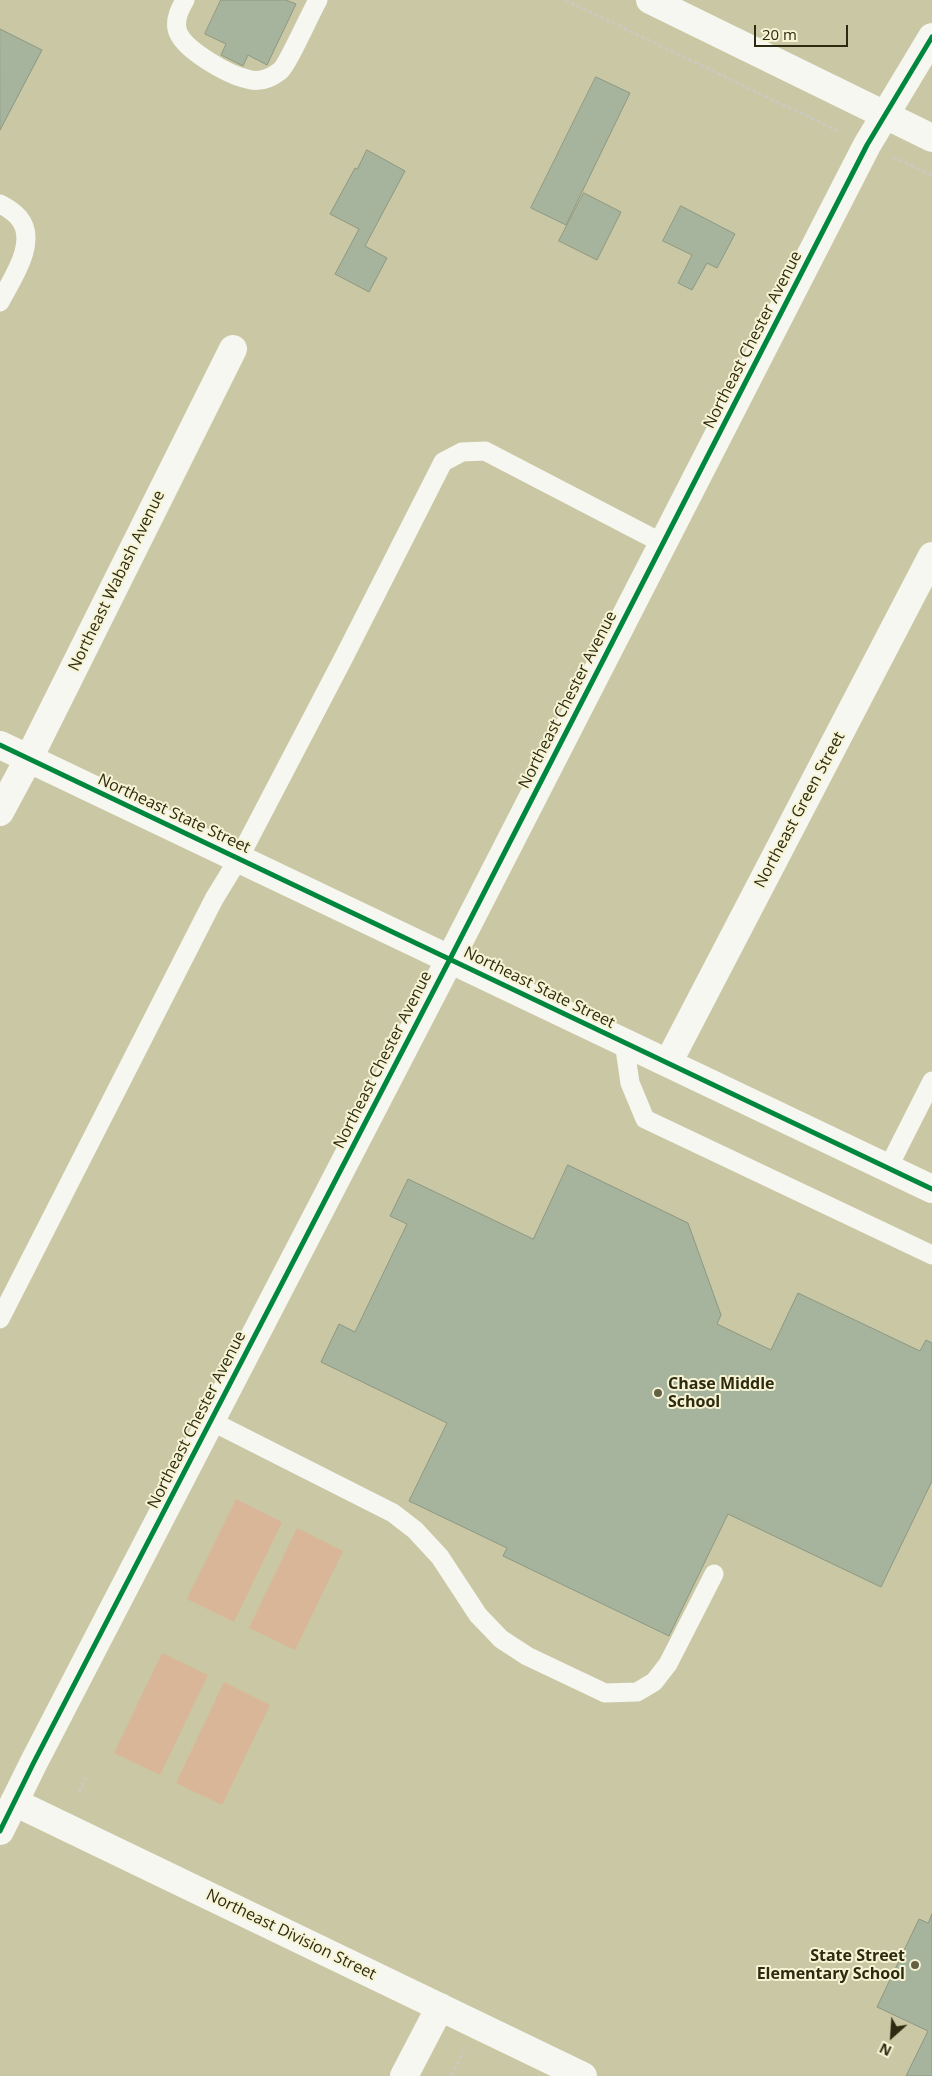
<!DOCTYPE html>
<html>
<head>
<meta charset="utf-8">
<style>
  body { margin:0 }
  #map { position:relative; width:932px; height:2076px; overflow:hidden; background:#cac7a4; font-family:"Open Sans",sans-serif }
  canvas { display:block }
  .north { position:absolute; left:867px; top:2011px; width:50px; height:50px; -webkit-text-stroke:4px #f6f4d4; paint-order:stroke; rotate:206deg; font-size:14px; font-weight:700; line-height:20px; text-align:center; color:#2c2a10 }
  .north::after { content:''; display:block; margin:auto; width:18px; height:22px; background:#2c2a10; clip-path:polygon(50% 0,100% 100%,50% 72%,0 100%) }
  .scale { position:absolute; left:754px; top:25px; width:94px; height:22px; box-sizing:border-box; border:2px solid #2c2a10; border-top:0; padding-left:6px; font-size:15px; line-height:18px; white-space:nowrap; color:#2c2a10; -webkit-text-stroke:4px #f6f4d4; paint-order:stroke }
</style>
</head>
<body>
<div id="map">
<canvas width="932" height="2076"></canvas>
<div class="north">N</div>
<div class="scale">20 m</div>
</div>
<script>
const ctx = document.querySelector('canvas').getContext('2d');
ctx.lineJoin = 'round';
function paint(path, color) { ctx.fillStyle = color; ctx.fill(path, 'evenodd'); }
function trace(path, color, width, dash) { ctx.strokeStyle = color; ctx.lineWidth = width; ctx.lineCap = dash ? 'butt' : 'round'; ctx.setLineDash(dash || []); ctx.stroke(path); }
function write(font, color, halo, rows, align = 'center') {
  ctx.font = font + ' "Open Sans",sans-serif'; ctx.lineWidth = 4; ctx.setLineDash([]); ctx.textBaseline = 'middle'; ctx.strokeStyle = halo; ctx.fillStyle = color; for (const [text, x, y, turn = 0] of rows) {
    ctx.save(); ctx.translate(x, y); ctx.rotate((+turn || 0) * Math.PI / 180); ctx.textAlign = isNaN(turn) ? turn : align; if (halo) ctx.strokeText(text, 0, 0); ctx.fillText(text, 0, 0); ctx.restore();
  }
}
const green = new Path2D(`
  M236 1499 282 1522 234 1622 187 1599Z
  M297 1528 343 1551 295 1650 249 1628Z
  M162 1653 208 1675 160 1775 114 1753Z
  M224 1682 270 1705 222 1805 176 1783Z`);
const building = new Path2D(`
  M221 0H286L296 4 267 65 248 55 243 66 221 55 226 44 205 34Z
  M0 29 42 50 0 130Z
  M596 77 630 93 566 225 531 208Z
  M367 150 405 171 365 246 387 258 369 292 335 274 359 229 330 214 355 168 357 169Z
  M584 193 621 212 597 260 559 241Z
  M681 206 735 234 717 268 707 263 692 290 678 283 692 255 663 241Z
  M568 1165 688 1223 721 1315 717 1324 771 1350 798 1293 920 1351 926 1340 932 1343V1481L881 1587 728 1514 669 1636 503 1556 507 1548 409 1501 447 1423 321 1362 339 1324 355 1332 407 1224 390 1216 408 1179 533 1239Z
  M932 1914V2076H906L928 2031 877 2007 919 1919 928 1923Z`);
const path = new Path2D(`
  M565 0 840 132
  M893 157 932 175
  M79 1792 86 1778
  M451 2076 464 2051`);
const service = new Path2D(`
  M185 0C180 9 175 18 177 29 181 49 229 75 247 79 259 83 271 78 280 71 287 66 311 12 318 0
  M0 204C6 207 15 213 19 218 39 242 11 280 0 302
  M624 1042 630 1083 645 1119 932 1255
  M888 1168 932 1081
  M0 1319 214 899 239 858 343 659 443 462 462 452 485 451 662 543
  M211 1421 393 1513 415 1530 440 1557 478 1615 501 1639 527 1656 605 1693 637 1692 654 1682 668 1664 714 1574`);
const minor = new Path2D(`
  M0 745 932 1189
  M0 812 29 758 233 349
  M668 1063 932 556
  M404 2076 440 2007`);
const tertiary = new Path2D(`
  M14 1802 583 2076
  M0 1831 34 1762 450 959 867 145 932 37`);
const secondary = new Path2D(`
  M650 0 932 138`);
const cycleway = new Path2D(`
  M0 745 932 1189
  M0 1831 34 1762 450 959 867 145 932 37`);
const markers = [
  [658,1393,5,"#636144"],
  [915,1965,5,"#636144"]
];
const streetNames = [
  ["Northeast Chester Avenue",753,340,-63],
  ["Northeast Wabash Avenue",117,581,-64],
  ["Northeast Chester Avenue",568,700,-63],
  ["Northeast Green Street",800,810,-62],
  ["Northeast State Street",174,814,25],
  ["Northeast State Street",539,988,26],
  ["Northeast Chester Avenue",383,1060,-63],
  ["Northeast Chester Avenue",197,1420,-63],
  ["Northeast Division Street",291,1935,26]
];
const poiNames = [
  ["Chase Middle",668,1384],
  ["School",668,1402],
  ["State Street",905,1956,"right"],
  ["Elementary School",905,1974,"right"]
];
paint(green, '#d9b698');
paint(building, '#a6b39d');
trace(building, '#8c9882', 1);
trace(path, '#cac9be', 3, [4, 2.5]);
trace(service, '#f7f7f1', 19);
trace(minor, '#f7f7f1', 28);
trace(tertiary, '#f7f7f1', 28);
trace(secondary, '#f7f7f1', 28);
trace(cycleway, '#00873e', 5);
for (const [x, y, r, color] of markers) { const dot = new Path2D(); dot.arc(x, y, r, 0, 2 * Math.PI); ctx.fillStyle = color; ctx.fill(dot); trace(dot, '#f6f4d4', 2); }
write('16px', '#2c2a10', '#f6f4d4', streetNames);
write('bold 16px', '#2c2a10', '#f6f4d4', poiNames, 'left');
</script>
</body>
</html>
